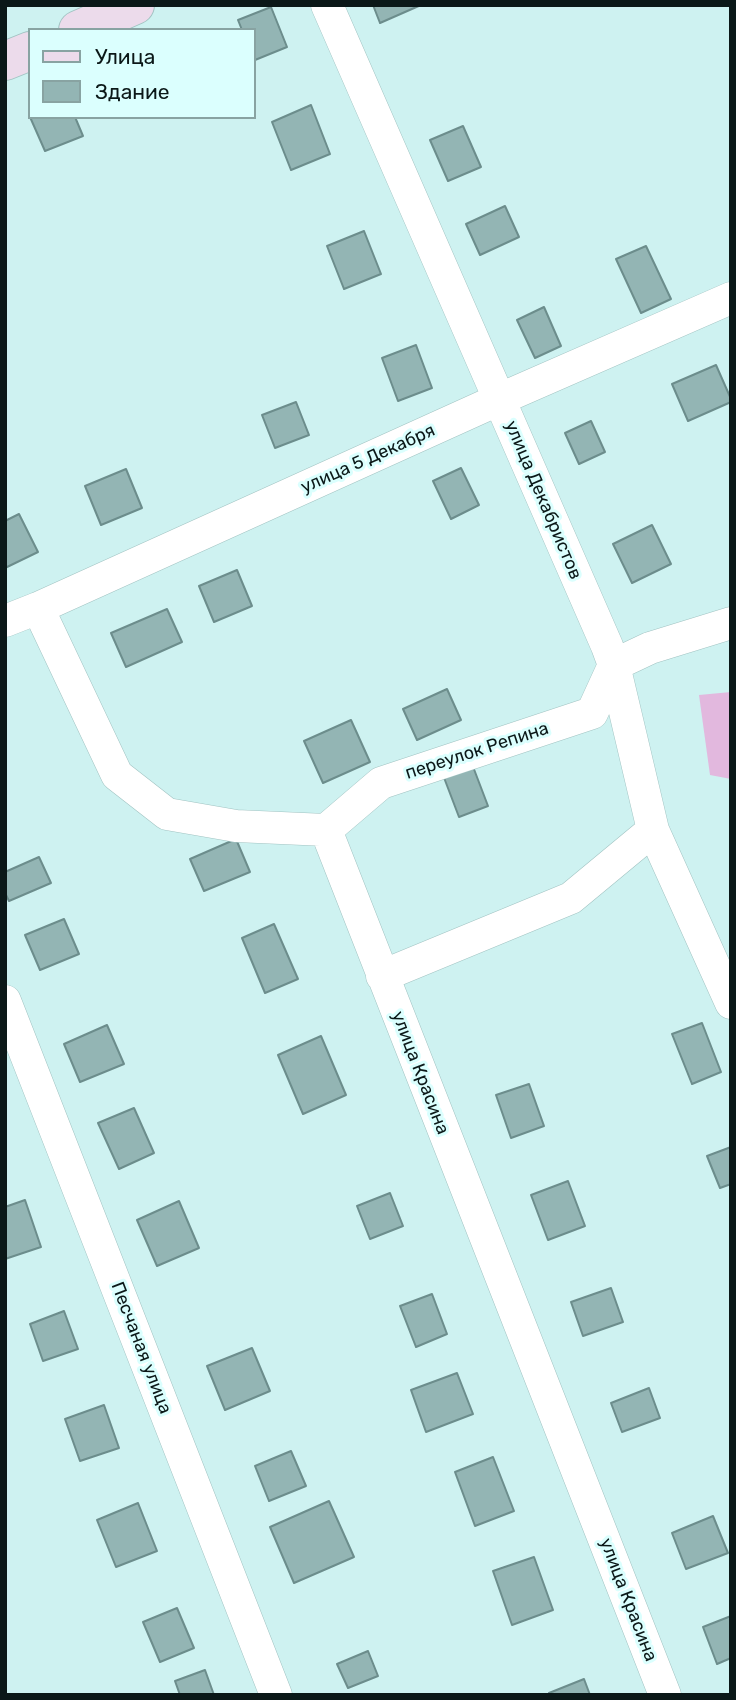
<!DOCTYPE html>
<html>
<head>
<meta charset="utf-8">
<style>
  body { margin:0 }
  #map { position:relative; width:736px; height:1700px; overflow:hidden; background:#cef2f1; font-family:Rubik,sans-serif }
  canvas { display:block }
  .frame { position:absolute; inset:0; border:7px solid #0b1818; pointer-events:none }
  .legend { position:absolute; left:28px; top:28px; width:228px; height:91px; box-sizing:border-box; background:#dbfffe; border:2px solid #88a3a2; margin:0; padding:9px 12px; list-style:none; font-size:21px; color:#0b1818 }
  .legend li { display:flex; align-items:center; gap:14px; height:35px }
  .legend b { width:35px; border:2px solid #88a3a2 }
</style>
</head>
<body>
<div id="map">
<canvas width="736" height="1700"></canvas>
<div class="frame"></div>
<ul class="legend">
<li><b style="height:9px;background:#ecdbeb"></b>Улица</li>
<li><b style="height:19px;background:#93b5b4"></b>Здание</li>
</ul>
</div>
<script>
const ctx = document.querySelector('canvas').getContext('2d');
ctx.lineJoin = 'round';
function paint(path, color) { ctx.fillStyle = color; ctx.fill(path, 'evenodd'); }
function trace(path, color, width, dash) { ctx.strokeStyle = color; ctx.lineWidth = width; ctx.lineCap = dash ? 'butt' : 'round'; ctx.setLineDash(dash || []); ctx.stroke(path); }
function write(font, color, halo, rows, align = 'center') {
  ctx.font = font + ' Rubik,sans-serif'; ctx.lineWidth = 6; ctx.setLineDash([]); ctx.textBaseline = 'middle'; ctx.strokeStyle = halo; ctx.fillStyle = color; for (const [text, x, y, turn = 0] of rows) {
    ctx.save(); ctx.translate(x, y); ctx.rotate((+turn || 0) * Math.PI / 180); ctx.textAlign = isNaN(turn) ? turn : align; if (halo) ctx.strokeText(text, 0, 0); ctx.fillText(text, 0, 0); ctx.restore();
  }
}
const green = new Path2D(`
  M731 692V779L710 775 699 695Z`);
const building = new Path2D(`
  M373 5H421L380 23Z
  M271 7 287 47 255 60 254 30H242L238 20Z
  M311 105 330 154 291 170 272 122Z
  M30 117H75L83 136 45 151Z
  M463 126 481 167 448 181 430 140Z
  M505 206 519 237 480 255 466 224Z
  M364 231 381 274 344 289 327 246Z
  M646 246 671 299 641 313 616 259Z
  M544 307 561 346 535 358 517 320Z
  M416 345 432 388 398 401 382 358Z
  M716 365 731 399V402L688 421 672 384Z
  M296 402 309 435 275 448 262 415Z
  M591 421 605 452 579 464 565 433Z
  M461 468 479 505 451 519 433 481Z
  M126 469 142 508 101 525 85 486Z
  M19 514 38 552 5 568V521Z
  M652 525 671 564 632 583 613 544Z
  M237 570 252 606 214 622 199 586Z
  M167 609 182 642 126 667 111 633Z
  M447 689 461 720 417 740 403 709Z
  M351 720 370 762 323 783 304 741Z
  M472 764 488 806 459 817 443 775Z
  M236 839 250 872 204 891 190 859Z
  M39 857 51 883 9 901 5 893V872Z
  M64 919 79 954 40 970 25 935Z
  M274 924 298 979 265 993 242 938Z
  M702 1023 721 1072 692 1084 672 1034Z
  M107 1025 124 1064 80 1082 64 1044Z
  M321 1036 346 1095 303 1114 278 1055Z
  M529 1084 544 1126 511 1138 496 1095Z
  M134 1108 154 1153 119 1169 98 1123Z
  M731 1147V1184L720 1188 707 1156Z
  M568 1181 585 1226 548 1240 531 1195Z
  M390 1193 403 1226 370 1239 357 1206Z
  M25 1200 41 1247 5 1259V1207Z
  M179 1201 199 1248 157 1266 137 1220Z
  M611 1288 623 1322 583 1336 571 1302Z
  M432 1294 447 1334 416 1347 400 1306Z
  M64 1311 78 1349 43 1361 30 1324Z
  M252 1348 270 1391 225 1410 207 1366Z
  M457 1373 473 1414 426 1432 411 1390Z
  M649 1388 660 1418 622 1432 611 1403Z
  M104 1405 119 1448 80 1461 65 1419Z
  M291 1451 306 1486 269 1501 255 1466Z
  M493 1457 514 1511 475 1526 455 1472Z
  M329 1501 354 1557 294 1583 270 1527Z
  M138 1503 157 1551 116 1567 97 1520Z
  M713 1516 728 1553 686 1569 672 1533Z
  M534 1557 553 1610 512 1625 493 1571Z
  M177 1608 194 1648 160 1662 143 1622Z
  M731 1616V1658L717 1664 703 1627Z
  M368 1651 378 1676 348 1688 337 1664Z
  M205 1670 214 1695H180L175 1681Z
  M584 1679 590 1695H550L549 1693Z`);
const minor = new Path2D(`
  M327 5 607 646 614 665 653 830 731 1003
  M38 608 117 775 167 814 236 826 326 830 665 1695
  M5 621 38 608 500 399 731 298
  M326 830 381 783 592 713 614 665 650 648 731 623
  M382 976 571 898 653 830
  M5 1001 276 1695`);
const secondary = new Path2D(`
  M78 30 135 5
  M5 61 30 51`);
const streetNames = [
  ["улица 5 Декабря",368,459,-24],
  ["улица Декабристов",543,500,67],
  ["переулок Репина",477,751,-18],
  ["улица Красина",420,1073,69],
  ["Песчаная улица",141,1348,69],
  ["улица Красина",628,1600,69]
];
paint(green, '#e2b8de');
paint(building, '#93b5b4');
trace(building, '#6c8d8c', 2);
trace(minor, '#a1c3c2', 33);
trace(secondary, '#a1c3c2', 40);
trace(minor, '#fff', 32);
trace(secondary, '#ecdbeb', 38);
write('18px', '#0b1818', '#dbfffe', streetNames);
</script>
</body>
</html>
